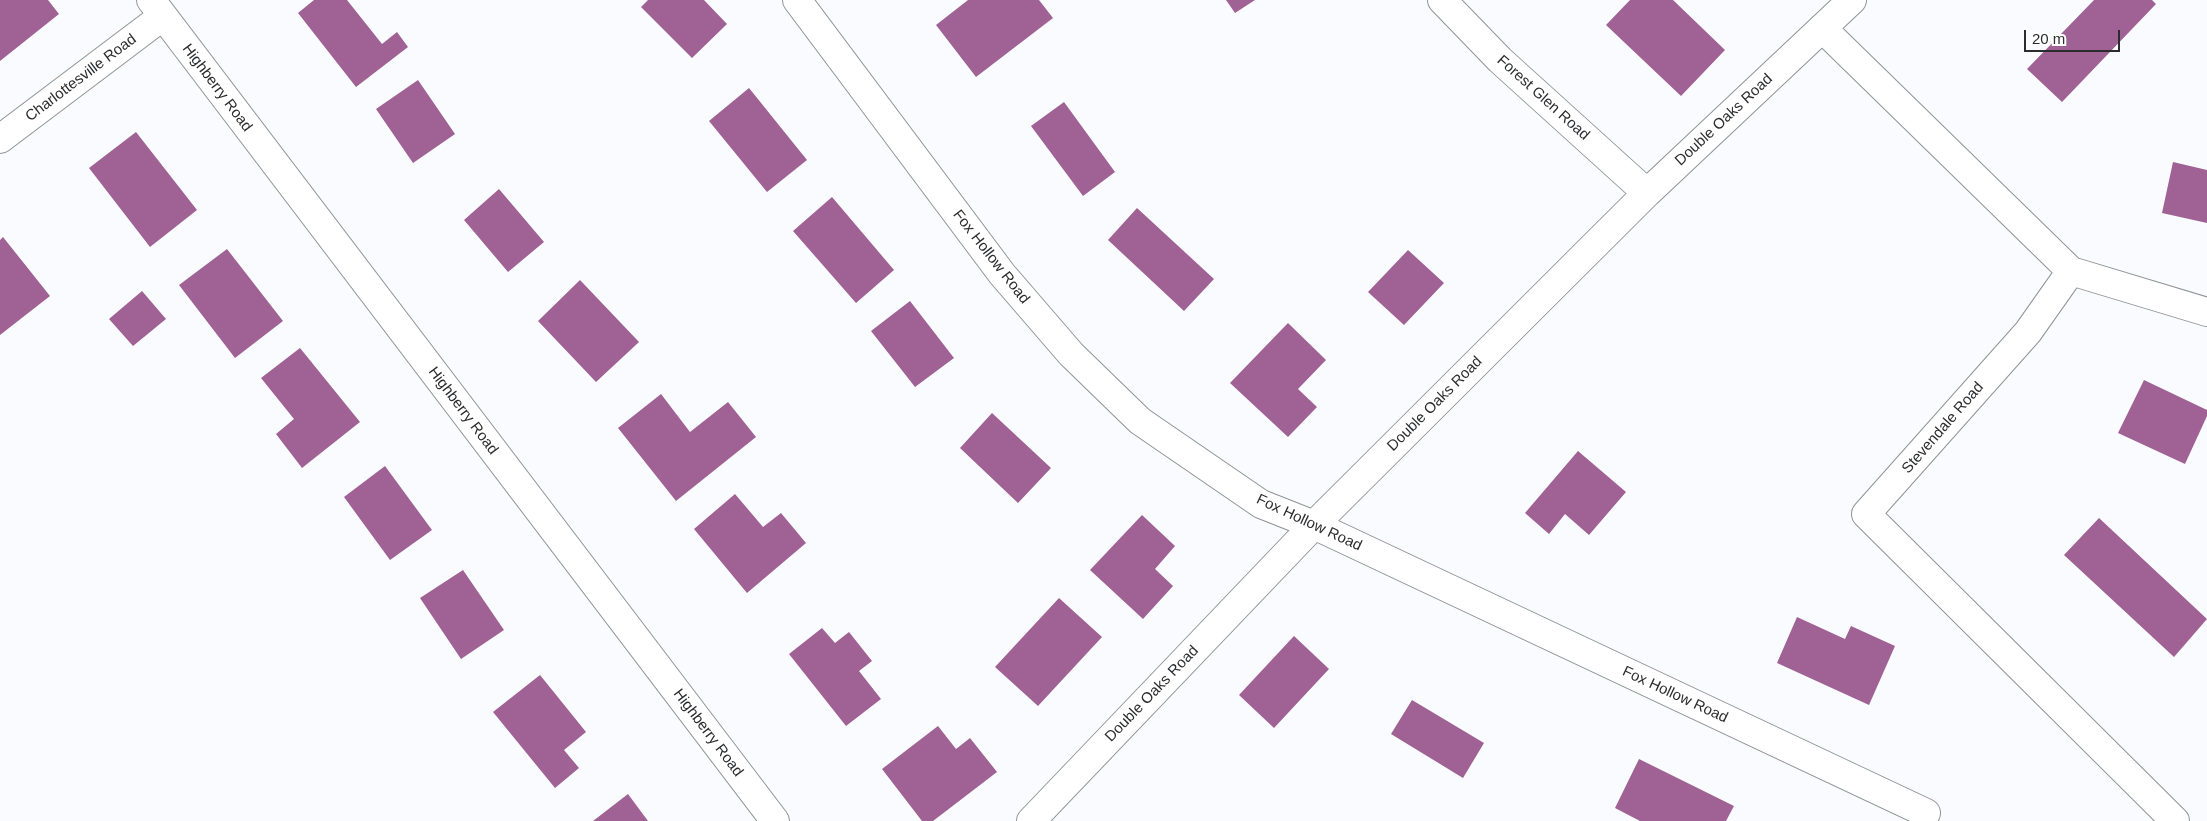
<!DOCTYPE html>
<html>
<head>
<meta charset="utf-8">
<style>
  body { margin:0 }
  #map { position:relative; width:2207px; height:821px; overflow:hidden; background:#f9fbfe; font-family:Helvetica,sans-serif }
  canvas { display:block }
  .scale { position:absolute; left:2024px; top:30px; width:96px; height:22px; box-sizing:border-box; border:2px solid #2b2c2e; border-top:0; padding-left:6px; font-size:15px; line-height:18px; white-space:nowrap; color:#2b2c2e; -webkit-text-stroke:4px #fff; paint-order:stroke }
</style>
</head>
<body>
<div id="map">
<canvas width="2207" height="821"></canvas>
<div class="scale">20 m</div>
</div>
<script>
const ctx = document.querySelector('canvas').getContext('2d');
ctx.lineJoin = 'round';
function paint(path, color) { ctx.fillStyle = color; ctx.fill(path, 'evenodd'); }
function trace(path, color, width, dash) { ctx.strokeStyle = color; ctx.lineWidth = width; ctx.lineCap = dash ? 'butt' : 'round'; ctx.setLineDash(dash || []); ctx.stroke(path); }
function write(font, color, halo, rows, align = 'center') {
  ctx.font = font + ' Helvetica,sans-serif'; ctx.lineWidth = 5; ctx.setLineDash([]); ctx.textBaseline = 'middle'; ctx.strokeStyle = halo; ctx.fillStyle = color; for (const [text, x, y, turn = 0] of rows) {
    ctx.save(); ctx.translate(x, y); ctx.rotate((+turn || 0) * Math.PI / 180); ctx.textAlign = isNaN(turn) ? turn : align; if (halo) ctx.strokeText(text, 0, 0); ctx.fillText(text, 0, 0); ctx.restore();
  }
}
const building = new Path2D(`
  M0 0H48L59 14 0 61Z
  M314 0H347L382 44 397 32 408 47 356 87 298 13Z
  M648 0H704L727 24 692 58 641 7Z
  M968 0H1039L1053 18 976 77 936 25Z
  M1226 0H1255L1235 13Z
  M1630 0H1673L1725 50 1681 96 1606 25Z
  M2094 0H2152L2156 4 2062 102 2027 69Z
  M418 80 455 134 413 163 376 109Z
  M749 88 807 160 767 192 709 121Z
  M1064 102 1115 172 1083 196 1031 126Z
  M136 132 197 210 150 247 89 168Z
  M2173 162 2207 170V223L2162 213Z
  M499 189 544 242 508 272 464 220Z
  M832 197 894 270 856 303 793 231Z
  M1137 208 1214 279 1184 311 1108 240Z
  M3 237 50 296 0 335V240Z
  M227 249 283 321 235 358 179 285Z
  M1408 250 1444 283 1404 325 1368 292Z
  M580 280 639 342 596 382 538 321Z
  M142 291 166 319 133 346 109 319Z
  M910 301 954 358 915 387 871 331Z
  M1288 323 1326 360 1298 389 1317 407 1288 437 1230 383Z
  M300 348 360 422 302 468 276 434 294 419 261 378Z
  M2144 380 2207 410V416L2185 464 2118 433Z
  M661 394 690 432 728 402 756 437 676 501 618 428Z
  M992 413 1051 468 1018 503 960 448Z
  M1578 451 1626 492 1589 535 1565 514 1549 534 1525 513Z
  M385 466 432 530 390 560 344 497Z
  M735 494 763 527 781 513 806 543 747 593 694 529Z
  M1142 515 1175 546 1155 569 1173 586 1143 619 1090 570Z
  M2099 518 2207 619 2174 657 2064 555Z
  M463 570 504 630 461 659 420 598Z
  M1059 598 1102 637 1038 706 995 667Z
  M1797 617 1845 639 1851 626 1895 646 1869 705 1777 663Z
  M822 628 835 643 849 632 872 661 859 671 881 699 846 726 789 654Z
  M1294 636 1329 669 1274 728 1239 695Z
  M540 675 586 732 564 750 579 768 555 788 493 712Z
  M1412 700 1484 743 1463 778 1391 734Z
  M938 726 956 749 970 738 997 772 933 821H922L882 769Z
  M1639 759 1734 806 1726 821H1640L1615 808Z
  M628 794 648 821H593Z`);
const street = new Path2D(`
  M151 0 775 821
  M797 0 1002 274 1071 354 1140 421 1261 504 1314 525 1926 813
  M1442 0 1500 60 1647 193
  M1822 28 2071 271 2207 312
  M0 139 163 16
  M2071 271 2028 332 1866 514 2175 821
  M1031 821 1314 525 1647 193 1852 0`);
const streetNames = [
  ["Charlottesville Road",81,78,-37],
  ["Highberry Road",217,88,53],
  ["Forest Glen Road",1543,98,42],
  ["Double Oaks Road",1724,120,-43],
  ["Fox Hollow Road",991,257,52],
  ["Double Oaks Road",1435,404,-45],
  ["Highberry Road",463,411,53],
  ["Stevendale Road",1943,428,-49],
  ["Fox Hollow Road",1309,523,25],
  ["Double Oaks Road",1152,694,-46],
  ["Fox Hollow Road",1675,695,25],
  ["Highberry Road",708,733,53]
];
paint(building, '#a06194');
trace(street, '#909397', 30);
trace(street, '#fff', 28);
write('15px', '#2b2c2e', '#fff', streetNames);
</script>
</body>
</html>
